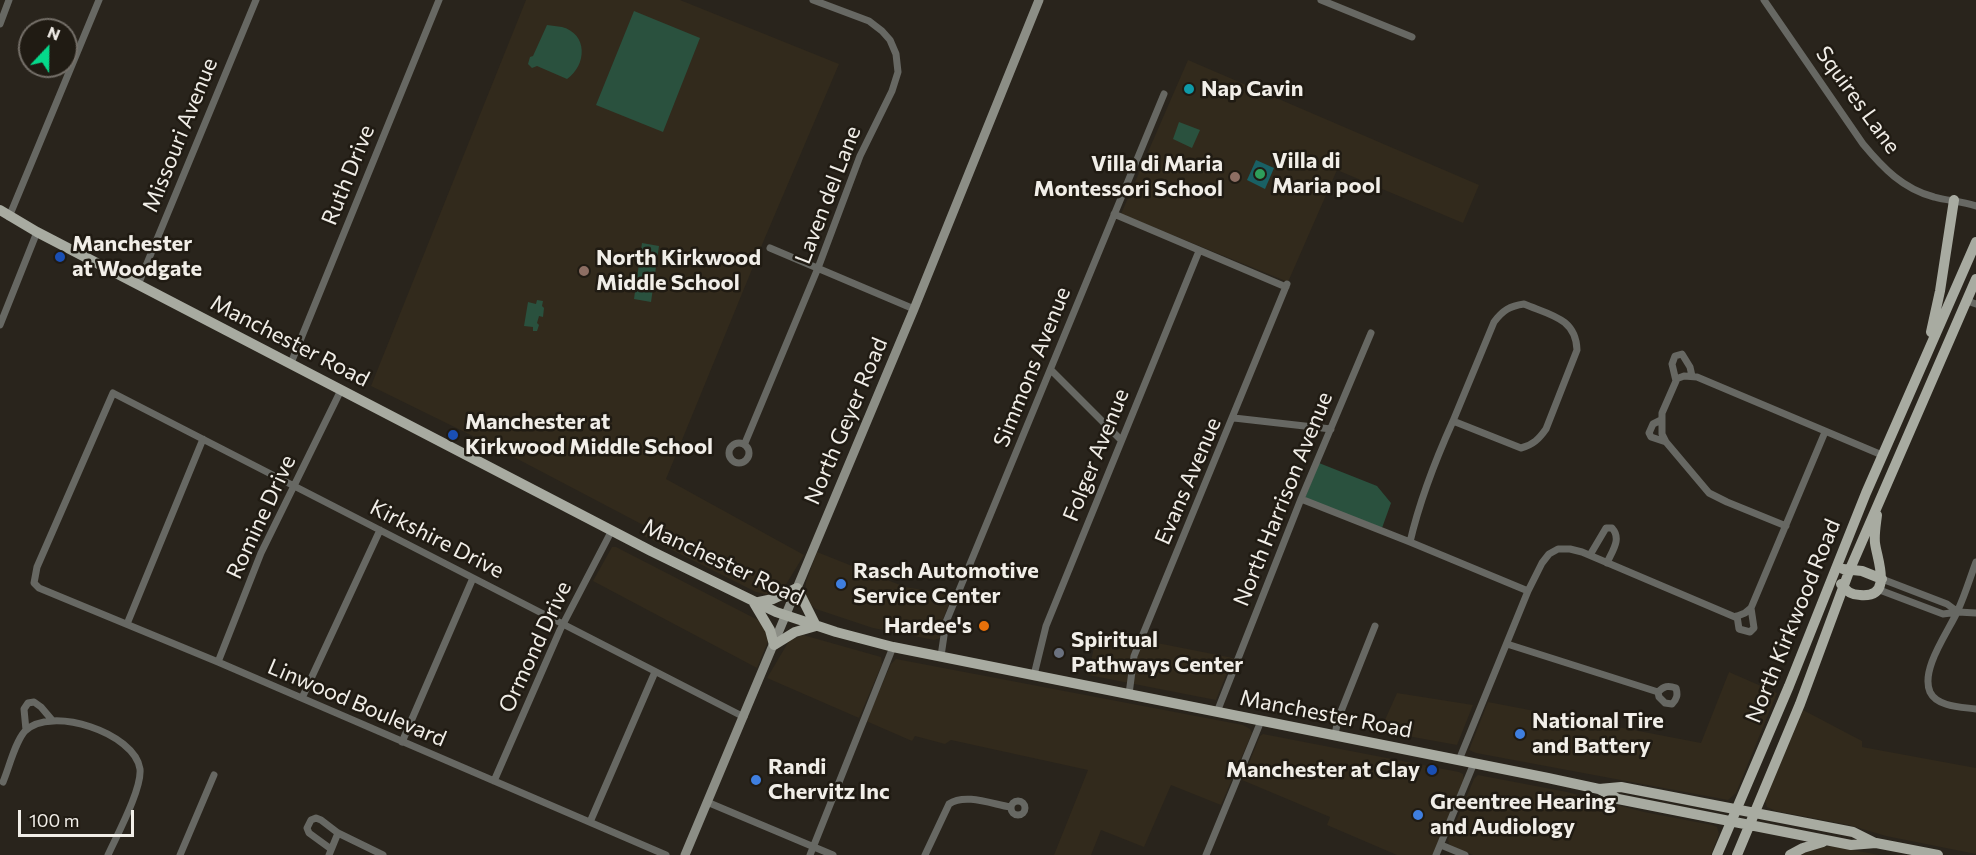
<!DOCTYPE html>
<html>
<head>
<meta charset="utf-8">
<style>
  body { margin:0 }
  #map { position:relative; width:1976px; height:855px; overflow:hidden; background:#29241c; font-family:Commissioner,sans-serif }
  canvas { display:block }
  .north { position:absolute; left:18px; top:18px; width:60px; height:60px; box-sizing:border-box; background:#201b13; border:2px solid #746f68; border-radius:50%; rotate:22deg; font-size:16px; font-weight:700; line-height:24px; text-align:center; color:#f1eee8 }
  .north::after { content:''; display:block; margin:auto; width:21px; height:27px; background:#05d98b; clip-path:polygon(50% 0,100% 100%,50% 72%,0 100%) }
  .scale { position:absolute; left:18px; top:810px; width:116px; height:27px; box-sizing:border-box; border:3px solid #f1eee8; border-top:0; padding-left:8px; font-size:18px; line-height:21px; white-space:nowrap; color:#f1eee8; -webkit-text-stroke:4px #201b13; paint-order:stroke }
</style>
</head>
<body>
<div id="map">
<canvas width="1976" height="855"></canvas>
<div class="north">N</div>
<div class="scale">100 m</div>
</div>
<script>
const ctx = document.querySelector('canvas').getContext('2d');
ctx.lineJoin = 'round';
function paint(path, color) { ctx.fillStyle = color; ctx.fill(path, 'evenodd'); }
function trace(path, color, width, dash) { ctx.strokeStyle = color; ctx.lineWidth = width; ctx.lineCap = dash ? 'butt' : 'round'; ctx.setLineDash(dash || []); ctx.stroke(path); }
function write(font, color, halo, rows, align = 'center') {
  ctx.font = font + ' Commissioner,sans-serif'; ctx.lineWidth = 5; ctx.setLineDash([]); ctx.textBaseline = 'middle'; ctx.strokeStyle = halo; ctx.fillStyle = color; for (const [text, x, y, turn = 0] of rows) {
    ctx.save(); ctx.translate(x, y); ctx.rotate((+turn || 0) * Math.PI / 180); ctx.textAlign = isNaN(turn) ? turn : align; if (halo) ctx.strokeText(text, 0, 0); ctx.fillText(text, 0, 0); ctx.restore();
  }
}
const built = new Path2D(`
  M526 0H680L839 64 764 240 666 479 804 555 785 586 769 595 756 592 642 535 645 526 489 444 371 386Z
  M1188 60 1479 185 1463 223 1337 170 1288 282 1121 214Z
  M612 547H616L758 620 764 625 769 639 757 668 593 581Z
  M817 552 905 587 953 595 943 619 940 638 934 640 873 628 816 609 811 605 805 593 806 582Z
  M1097 633 1145 643 1147 641 1233 658 1216 700 1088 675Z
  M803 635 881 657 882 664 859 718 767 678 789 641Z
  M896 659 1243 725 1250 729 1252 733 1221 805 1171 785 1144 847 1101 830 1091 855H1054L1088 770 951 740 945 744 915 736 912 741 866 721 891 664Z
  M1729 672 1777 693 1736 793 1728 800 1476 753 1469 750 1488 702 1701 743Z
  M1397 693 1473 705 1457 745 1380 731Z
  M1803 710 1862 741V747L1976 768V854L1886 836 1849 825 1776 811 1767 807 1765 800Z
  M1263 734 1459 772 1463 774 1464 781 1433 855H1397L1327 825 1330 817 1242 780 1260 736Z
  M1478 775 1567 792 1644 812 1712 825 1717 827 1719 834 1711 855H1473L1452 846 1449 844 1448 840 1474 779Z
  M1832 846 1879 855H1798L1823 847Z`);
const green = new Path2D(`
  M634 11 700 38 663 132 596 105Z
  M547 25C552 26 557 26 562 27 588 34 587 65 567 79L537 66 532 68 528 64 530 57 533 56Z
  M1179 122 1200 130 1192 148 1173 139Z
  M642 243 659 246 651 302 634 299Z
  M537 300 543 301 542 306 544 308 543 317 539 316 537 323 539 325 537 331H533V327L524 326 528 302 536 304Z
  M1319 463 1377 486 1391 503 1382 528 1305 498Z`);
const water = new Path2D(`
  M1256 160 1274 168 1265 189 1247 180Z`);
const street = new Path2D(`
  M1321 0 1412 37
  M1764 0 1863 144C1883 168 1903 189 1934 197 1948 201 1962 201 1976 206
  M0 24 9 0
  M1114 214 1286 287
  M9 217 99 0
  M770 248 914 309
  M138 285 256 0
  M1967 301 1976 304
  M1524 304C1550 315 1576 318 1577 350L1546 429C1539 439 1533 445 1521 448L1453 421 1494 322C1503 310 1510 306 1524 304Z
  M0 325 37 232
  M291 363 439 0
  M1051 370 1121 440
  M1692 376 1690 367 1682 354 1675 356 1672 364 1676 381 1662 413V434L1666 442 1709 493 1727 502 1786 526
  M1676 379 1684 376 1697 377 1882 455
  M1234 418 1331 429
  M1661 420 1653 424 1649 433 1651 437 1666 442
  M729 453a10 10 0 1 1 20 0a10 10 0 1 1-20 0Z
  M745 443 818 268 860 156 892 91 898 72 896 54 890 40 882 31 869 21 813 0
  M1301 499 1410 542 1528 591
  M1410 542C1420 499 1435 461 1453 421
  M1590 555 1606 528H1612C1622 539 1612 551 1607 563
  M1976 562C1970 578 1965 595 1958 610 1949 631 1920 669 1930 692 1937 707 1962 707 1976 709
  M1882 579 1947 604 1958 612
  M1877 589 1943 614 1958 612 1976 613
  M1737 616 1739 629 1750 632 1754 628 1751 608
  M127 624 203 439
  M1507 644 1658 692C1664 686 1668 685 1676 688 1678 695 1677 699 1672 704L1665 703 1659 697 1658 692
  M941 656 946 622 1164 94
  M218 662 261 553 341 390
  M1034 675 1046 626 1199 251
  M1129 694 1134 656 1287 284
  M302 698 380 530
  M1217 712 1301 499 1371 333
  M26 730 24 709 28 703 34 702 41 707 52 720
  M1335 735 1338 719 1375 626
  M402 742 473 578
  M1459 760 1528 591 1542 563 1549 554 1558 549H1570L1582 552 1735 617 1745 613 1751 608 1825 432
  M494 781 560 630 612 530
  M3 782C9 768 15 742 25 731 51 705 135 733 140 769 142 789 117 835 108 855
  M1011 808a7 7 0 1 1 14 0a7 7 0 1 1-14 0Z
  M707 802 833 855
  M590 822 655 672
  M1441 845 1465 855
  M331 849 309 833 307 828 311 820 316 818 321 820 338 833 383 855
  M180 855 214 775
  M329 855 338 833
  M666 855 218 662 39 588 34 583 37 567 113 393 744 717
  M810 855 893 647
  M925 855 949 804C965 793 992 804 1010 807
  M1206 855 1261 721
  M1436 855 1474 763`);
const secondary = new Path2D(`
  M685 855 914 309 1039 0`);
const primary = new Path2D(`
  M0 210 37 232 651 551 776 612 836 632 893 647 1548 778 1599 789 1618 799 1851 845 1876 843 1938 855
  M1931 332 1940 291 1954 200
  M1843 569 1862 571 1882 579
  M1841 584C1846 591 1851 595 1860 595 1894 598 1877 560 1875 543 1874 534 1876 524 1877 515
  M754 603 770 630 774 645 795 632 816 626
  M754 603 773 599 797 588 816 626
  M1599 789 1621 787 1853 832 1875 843
  M1717 855 1789 686 1866 493 1976 242
  M1737 855 1800 704 1850 569 1976 279
  M1790 855 1803 848 1823 842`);
const markers = [
  [1189,89,6,"#0f9aa8"],
  [1260,174,6,"#2e9e5b"],
  [1235,177,6,"#8d6e63"],
  [60,257,6,"#1a4fb4"],
  [584,271,6,"#8d6e63"],
  [453,435,6,"#1a4fb4"],
  [841,584,6,"#3f7fe0"],
  [984,626,6,"#e8710a"],
  [1059,653,6,"#6b7280"],
  [1520,734,6,"#3f7fe0"],
  [1432,770,6,"#1a4fb4"],
  [756,780,6,"#3f7fe0"],
  [1418,815,6,"#3f7fe0"]
];
const poiNames = [
  ["Nap Cavin",1201,89],
  ["Villa di",1272,161],
  ["Maria pool",1272,186],
  ["Villa di Maria",1223,164,"right"],
  ["Montessori School",1223,189,"right"],
  ["Manchester",72,244],
  ["at Woodgate",72,269],
  ["North Kirkwood",596,258],
  ["Middle School",596,283],
  ["Manchester at",465,422],
  ["Kirkwood Middle School",465,447],
  ["Rasch Automotive",853,571],
  ["Service Center",853,596],
  ["Hardee's",972,626,"right"],
  ["Spiritual",1071,640],
  ["Pathways Center",1071,665],
  ["National Tire",1532,721],
  ["and Battery",1532,746],
  ["Randi",768,767],
  ["Chervitz Inc",768,792],
  ["Manchester at Clay",1420,770,"right"],
  ["Greentree Hearing",1430,802],
  ["and Audiology",1430,827]
];
const streetNames = [
  ["Squires Lane",1858,100,54],
  ["Missouri Avenue",180,135,-68],
  ["Ruth Drive",348,175,-68],
  ["Laven del Lane",828,195,-69],
  ["Manchester Road",290,341,27],
  ["Simmons Avenue",1032,367,-68],
  ["North Geyer Road",846,421,-67],
  ["Folger Avenue",1096,455,-68],
  ["Evans Avenue",1188,481,-67],
  ["North Harrison Avenue",1283,499,-68],
  ["Romine Drive",261,517,-65],
  ["Kirkshire Drive",437,539,27],
  ["Manchester Road",723,562,25],
  ["North Kirkwood Road",1793,621,-68],
  ["Ormond Drive",535,647,-65],
  ["Linwood Boulevard",357,703,23],
  ["Manchester Road",1326,714,11]
];
paint(built, '#322a1c');
paint(green, '#2a513e');
paint(water, '#196064');
trace(street, '#676863', 7);
trace(secondary, '#8c8e86', 9);
trace(primary, '#a8aba1', 10);
for (const [x, y, r, color] of markers) { const dot = new Path2D(); dot.arc(x, y, r, 0, 2 * Math.PI); ctx.fillStyle = color; ctx.fill(dot); trace(dot, '#201b13', 2); }
write('bold 22px', '#f1eee8', '#201b13', poiNames, 'left');
write('22px', '#f1eee8', '#201b13', streetNames);
</script>
</body>
</html>
